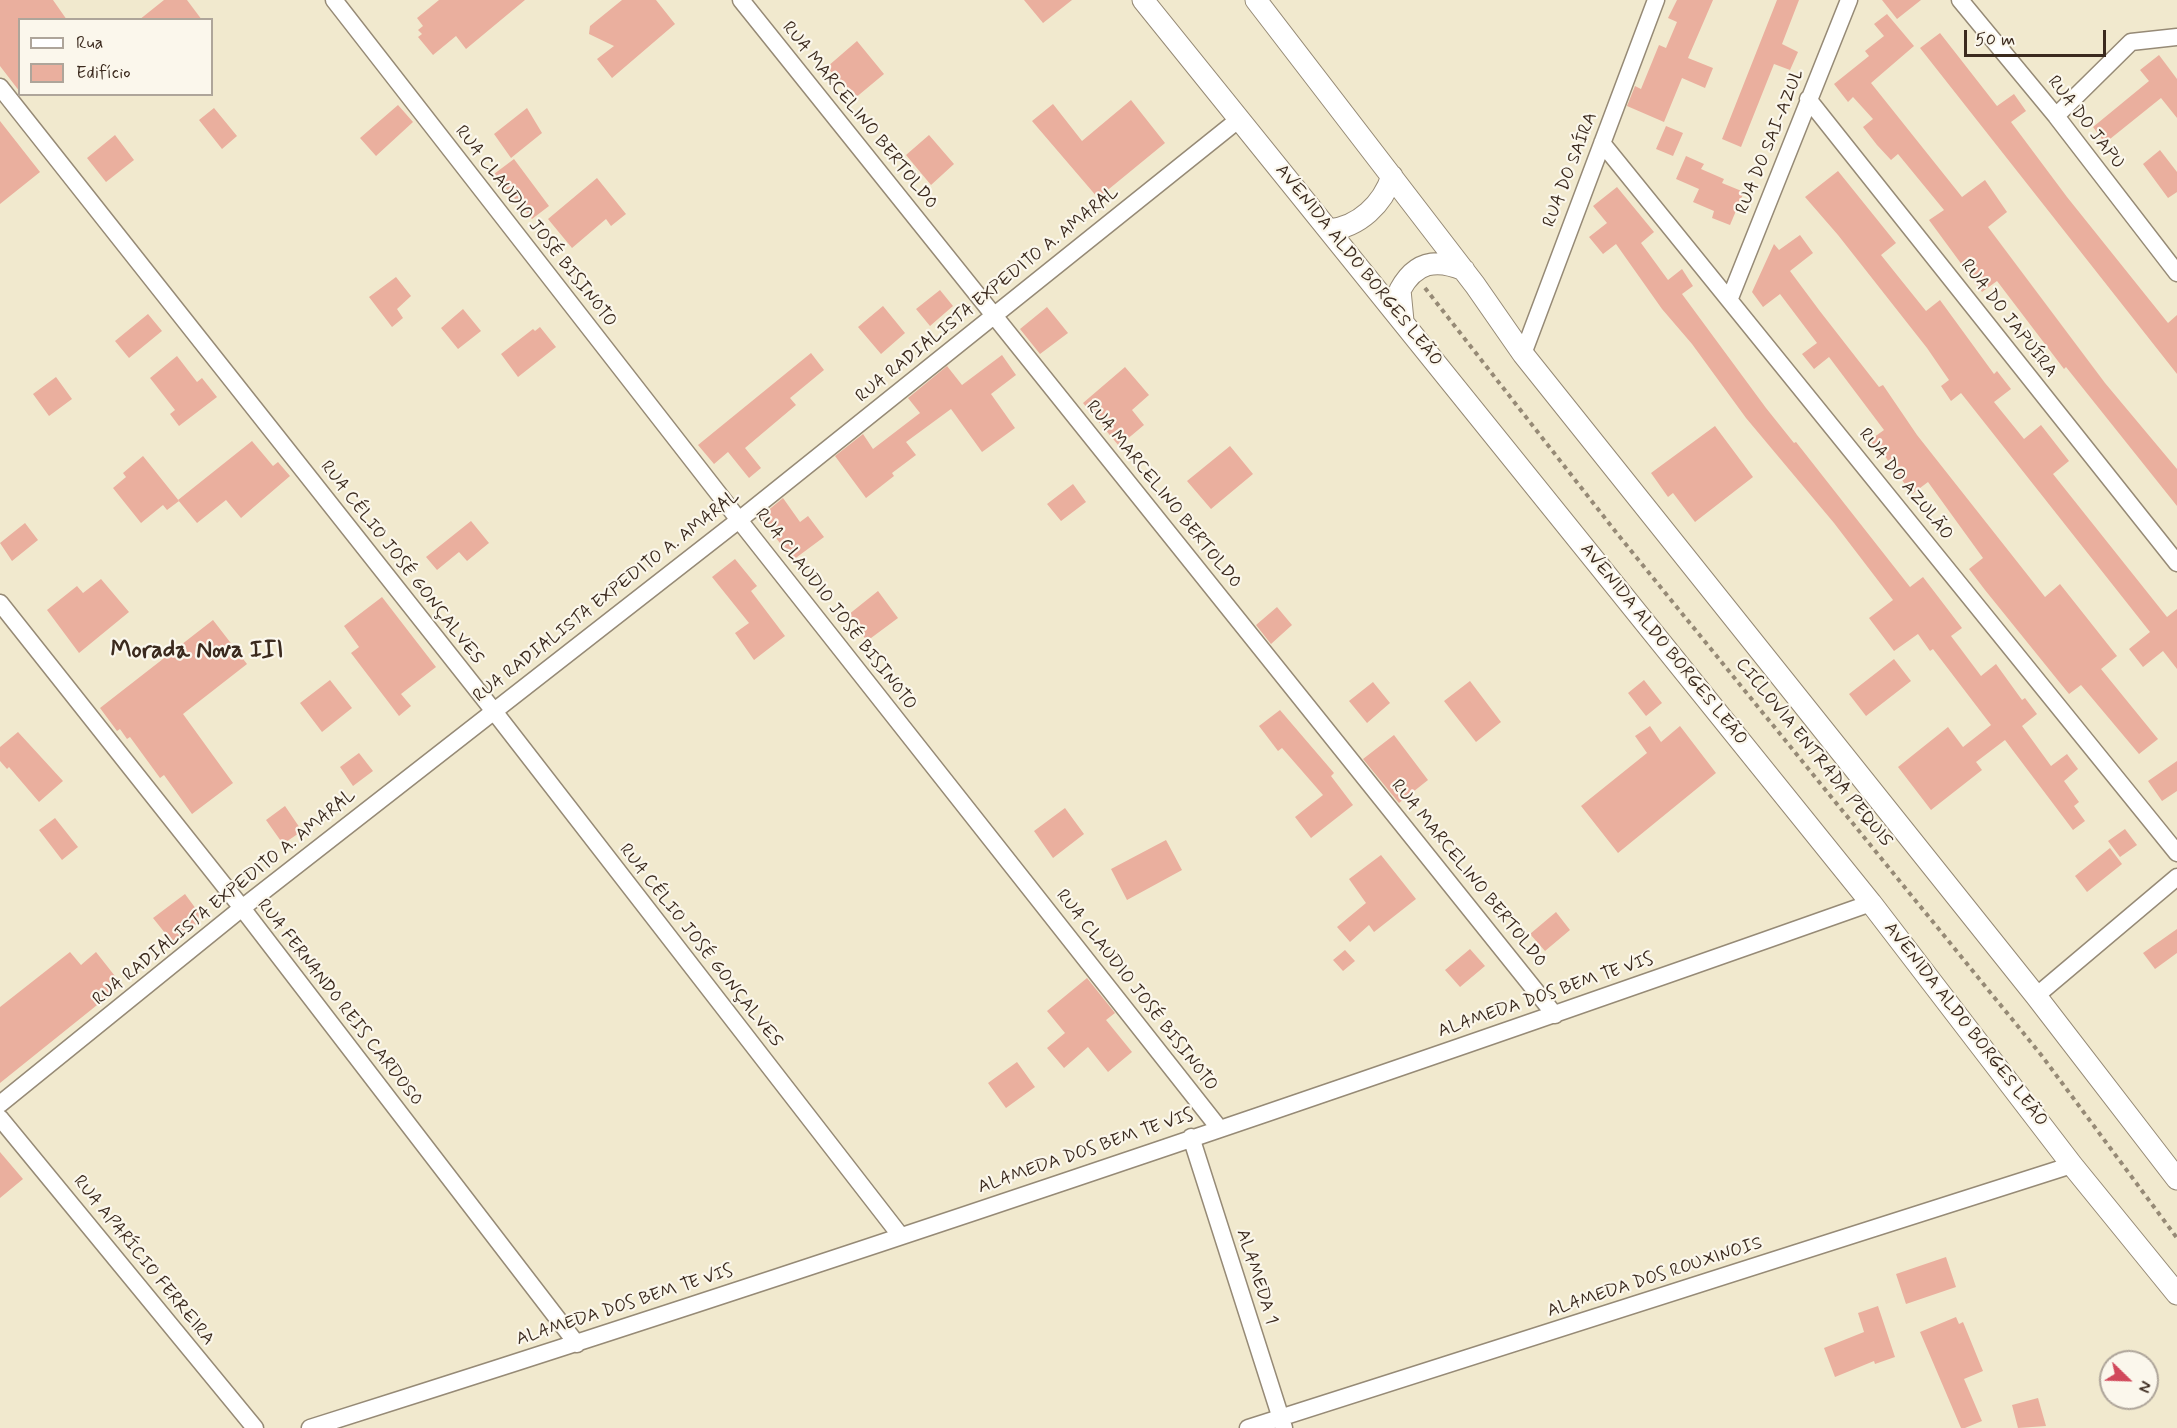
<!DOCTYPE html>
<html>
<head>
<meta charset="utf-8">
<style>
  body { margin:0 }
  #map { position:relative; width:2177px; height:1428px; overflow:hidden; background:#f1e9ce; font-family:Mynerve,sans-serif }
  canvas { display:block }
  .legend { position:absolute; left:18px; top:18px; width:195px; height:78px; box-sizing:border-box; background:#fbf7ec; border:2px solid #aea59a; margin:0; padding:8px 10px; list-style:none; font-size:18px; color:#3b2a1e }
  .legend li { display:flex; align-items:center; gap:12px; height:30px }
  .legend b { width:30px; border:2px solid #aea59a }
  .north { position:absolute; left:2099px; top:1350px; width:60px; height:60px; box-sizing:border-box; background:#fbf7ec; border:2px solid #aea59a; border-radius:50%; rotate:113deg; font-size:16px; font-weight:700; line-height:24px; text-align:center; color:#3b2a1e }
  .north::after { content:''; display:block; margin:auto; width:21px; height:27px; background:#d1495b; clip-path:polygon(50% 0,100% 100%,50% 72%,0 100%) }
  .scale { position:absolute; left:1964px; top:30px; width:142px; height:27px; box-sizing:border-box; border:3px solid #3b2a1e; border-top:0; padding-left:8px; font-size:18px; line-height:21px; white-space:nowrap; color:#3b2a1e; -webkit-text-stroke:4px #fbf7ec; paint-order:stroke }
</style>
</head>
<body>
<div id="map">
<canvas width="2177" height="1428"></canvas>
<ul class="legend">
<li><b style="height:8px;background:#fff"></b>Rua</li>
<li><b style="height:16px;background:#eaaf9e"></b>Edifício</li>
</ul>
<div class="north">N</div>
<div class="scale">50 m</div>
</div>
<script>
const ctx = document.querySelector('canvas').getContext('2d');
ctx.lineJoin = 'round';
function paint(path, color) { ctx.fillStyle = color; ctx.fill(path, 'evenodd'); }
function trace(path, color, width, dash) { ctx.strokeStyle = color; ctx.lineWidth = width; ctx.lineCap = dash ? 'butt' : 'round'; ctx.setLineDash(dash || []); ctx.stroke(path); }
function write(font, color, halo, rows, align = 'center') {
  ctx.font = font + ' Mynerve,sans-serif'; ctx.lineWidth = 4.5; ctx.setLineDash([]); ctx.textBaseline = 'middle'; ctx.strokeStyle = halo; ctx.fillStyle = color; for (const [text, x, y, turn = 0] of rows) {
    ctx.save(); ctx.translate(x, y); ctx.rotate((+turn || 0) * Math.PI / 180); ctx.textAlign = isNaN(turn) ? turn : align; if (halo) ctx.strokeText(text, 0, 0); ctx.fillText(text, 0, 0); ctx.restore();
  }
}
const building = new Path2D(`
  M0 0H53L67 20H20V92L0 66Z
  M164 0H187L202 20H139Z
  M439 0H525L466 49 456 36 433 55 418 37 422 34 418 30 423 26 417 18Z
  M622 0H656L675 24 612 78 597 59 614 46 589 34 590 26Z
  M1024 0H1072L1043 23Z
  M1677 0H1713L1688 58 1713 68 1705 88 1682 78 1664 122 1627 106 1635 86 1641 89 1659 45 1666 48 1677 22 1668 18Z
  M1777 0H1799L1782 44 1798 52 1790 70 1774 64 1741 147 1722 139Z
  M1882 0H1921L1897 19Z
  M1887 14 1914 46 1871 83 1962 197 1985 180 2007 212 1988 227 2105 383 2177 469V506L2066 367 2064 369 1997 281 1982 292 1929 220 1944 210 1898 154 1891 160 1877 145 1863 127 1873 119 1853 97 1848 102 1834 84 1869 56 1865 51 1884 36 1874 24Z
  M1940 33 1997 106 2014 94 2026 111 2011 122 2067 197 2168 323 2177 315V374L1920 48Z
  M857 41 884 74 854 99 827 67Z
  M2159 55 2177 79V118L2161 98 2105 143 2093 127 2149 81 2140 70Z
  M1131 100 1165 143 1098 198 1032 121 1053 104 1082 141Z
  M398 105 413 122 376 156 360 138Z
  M214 108 237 136 222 149 199 120Z
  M527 108 542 133 511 158 494 134Z
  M0 121 40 172 0 204Z
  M1666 126 1683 133 1673 156 1656 149Z
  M115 135 134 160 106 182 87 158Z
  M929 135 954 164 931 185 906 155Z
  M2160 150 2177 172V192L2168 198 2143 164Z
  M1686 156 1704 164 1701 169 1724 179 1722 183 1744 192 1730 225 1712 218 1714 211 1693 202 1699 189 1676 179Z
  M514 159 549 206 532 219 494 174Z
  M1838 171 1896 243 1881 255 1901 280 1926 311 1940 300 1994 374 1997 371 2011 389 1994 402 2024 439 2041 425 2069 461 2053 474 2167 617 2177 609V669L2163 651 2143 667 2129 649 2150 632 1961 393 1951 401 1941 386 1949 380 1927 348 1838 235 1805 197Z
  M597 178 626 214 611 226 606 219 572 248 548 219Z
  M1617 187 1654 232 1641 243 1668 280 1682 269 1693 286 1682 294 1766 408 1794 443 1796 442 1910 587 1923 577 1962 628 1951 636 1981 676 1996 664 2022 700 2025 698 2037 714 2022 726 2051 766 2067 754 2078 769 2064 781 2079 802 2074 806 2085 821 2073 830 2005 740 1976 762 1982 770 1931 810 1898 767 1948 727 1963 747 1991 725 1933 649 1930 651 1918 634 1894 651 1869 618 1893 600 1834 523 1746 418 1692 344 1662 309 1616 244 1603 254 1589 237 1607 223 1593 206Z
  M1800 235 1813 253 1790 271 1819 310 1879 387 1883 385 1917 435 2045 597 2060 584 2117 656 2101 669 2158 739 2139 754 2081 685 2069 694 1985 590 1969 569 1983 558 1928 482 1912 494 1884 455 1882 457 1870 440 1884 430 1829 357 1814 369 1802 354 1817 343 1780 294 1763 307 1752 292 1774 244 1779 250Z
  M396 277 411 296 397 309 403 318 392 327 369 297Z
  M940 290 953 306 930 326 916 309Z
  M883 306 905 333 881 354 858 327Z
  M1047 307 1068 333 1040 354 1020 329Z
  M463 309 481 331 458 349 441 328Z
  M148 314 162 331 129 358 115 341Z
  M540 327 556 347 518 377 501 354 533 329 535 331Z
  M811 353 824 370 790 398 796 405 745 448 761 468 749 478 728 452 714 464 698 445Z
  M1002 355 1016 375 991 394 1015 428 982 452 951 409 906 442 916 455 892 473 894 476 866 498 835 456 863 434 873 449 920 413 908 398 947 366 962 385Z
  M177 356 197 382 202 378 217 397 179 426 170 414 175 410 150 378Z
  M1125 367 1149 395 1132 410 1144 425 1119 446 1083 403Z
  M56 377 72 399 49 416 33 394Z
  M1715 426 1753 477 1695 522 1673 493 1668 497 1651 473Z
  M252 441 273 466 278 462 290 476 241 518 226 500 197 523 178 500Z
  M1230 446 1253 474 1211 509 1187 481Z
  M143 456 179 501 167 510 163 505 141 523 113 488 126 477 123 473Z
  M1073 484 1086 502 1061 521 1047 504Z
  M783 498 800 522 808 516 824 537 793 560 760 517Z
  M471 521 489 543 467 561 459 552 437 570 426 557Z
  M25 523 38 540 12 561 0 543Z
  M735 559 757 586 751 591 785 636 754 660 735 633 749 623 712 577Z
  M101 579 129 612 79 653 47 610 77 586 83 593Z
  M878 591 898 618 867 641 848 615Z
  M382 597 436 667 401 694 411 706 399 716 351 653 359 647 344 626Z
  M1277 607 1292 625 1271 644 1256 625Z
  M213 620 247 664 183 714 233 783 192 814 164 775 160 778 130 737 127 739 120 729 117 731 100 708Z
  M1894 659 1911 681 1866 716 1849 694Z
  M330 680 352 708 322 732 300 703Z
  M1644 680 1662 703 1646 716 1628 693Z
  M1470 681 1501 722 1476 742 1444 701Z
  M1373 682 1390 703 1367 723 1349 701Z
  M1280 710 1334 773 1331 776 1353 805 1311 838 1295 817 1323 795 1282 748 1278 751 1259 726Z
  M1650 726 1661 742 1680 726 1716 773 1618 853 1581 806 1647 753 1635 736Z
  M18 732 63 781 39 802 9 767 7 769 0 761V747Z
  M1394 735 1428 780 1399 803 1363 759Z
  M359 753 373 771 353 786 340 767Z
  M2177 761V791L2162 801 2148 781Z
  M285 806 302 831 283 844 266 820Z
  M1065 808 1084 834 1053 858 1034 831Z
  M55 818 78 847 62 860 39 830Z
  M2125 829 2137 845 2120 857 2108 841Z
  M1166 840 1182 870 1127 900 1111 869Z
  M2110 848 2122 864 2087 892 2075 876Z
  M1381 855 1416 899 1374 932 1369 925 1350 942 1337 927 1366 903 1349 879Z
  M185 894 199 913 198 923 173 943 153 918Z
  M1556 912 1570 930 1545 951 1530 934Z
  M2177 929V953L2155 969 2143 953Z
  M1470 949 1485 966 1460 987 1445 970Z
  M1345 950 1355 961 1343 971 1333 960Z
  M70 952 81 965 96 952 122 985 0 1083V1007Z
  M1087 978 1115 1013 1106 1020 1132 1052 1108 1072 1088 1047 1064 1068 1047 1048 1065 1033 1047 1011Z
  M1017 1062 1035 1087 1006 1108 988 1083Z
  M0 1152 23 1179 0 1198Z
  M1946 1257 1956 1287 1906 1304 1896 1274Z
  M1878 1306 1895 1357 1875 1364 1874 1361 1835 1377 1824 1348 1864 1332 1858 1313Z
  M1956 1317 1959 1324 1963 1322 1983 1371 1964 1379 1982 1421 1965 1428H1961L1920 1332Z
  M2038 1398 2046 1426 2018 1428 2012 1405Z`);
const path = new Path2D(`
  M1425 288 1619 536 2042 1056 2177 1238`);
const minor = new Path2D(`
  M334 0 739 520 1219 1128
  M741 0 1555 1015
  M1960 0 2056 116 2177 273
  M0 87 493 710 900 1235
  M1808 99 2177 563
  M2056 116 2131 42 2177 37
  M1602 143 2177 853
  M1730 298 1849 0
  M1523 354 1656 0
  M0 603 242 908 577 1344
  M2036 996 2177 877
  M0 1104 242 908 739 520 1238 120
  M0 1118 255 1428
  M1191 1137 1284 1428
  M310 1428C833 1263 1354 1086 1871 903
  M1248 1428 2072 1165`);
const tertiary = new Path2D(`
  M1143 0 1871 903 2072 1165 2177 1294
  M1256 0 1475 285 1523 354 2036 996 2177 1179
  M1329 230C1359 227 1383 204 1392 176
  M1403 321 1400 290C1415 262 1436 258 1464 270`);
const streetNames = [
  ["RUA MARCELINO BERTOLDO",859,116,51],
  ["RUA DO JAPU",2085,123,52],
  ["RUA DO SAI-AZUL",1771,142,-68],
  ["RUA DO SAÍRA",1571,170,-69],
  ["RUA CLAUDIO JOSÉ BISINOTO",535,227,52],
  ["AVENIDA ALDO BORGES LEÃO",1358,266,51],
  ["RUA RADIALISTA EXPEDITO A. AMARAL",988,295,-39],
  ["RUA DO JAPUÍRA",2008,319,52],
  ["RUA DO AZULÃO",1905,485,51],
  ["RUA MARCELINO BERTOLDO",1163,495,51],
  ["RUA CÉLIO JOSÉ GONÇALVES",401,563,52],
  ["RUA RADIALISTA EXPEDITO A. AMARAL",607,597,-38],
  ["RUA CLAUDIO JOSÉ BISINOTO",835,610,52],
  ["AVENIDA ALDO BORGES LEÃO",1663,645,51],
  ["CICLOVIA ENTRADA PEQUIS",1813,753,51],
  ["RUA MARCELINO BERTOLDO",1468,874,51],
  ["RUA RADIALISTA EXPEDITO A. AMARAL",225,898,-39],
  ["RUA CÉLIO JOSÉ GONÇALVES",700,946,52],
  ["RUA CLAUDIO JOSÉ BISINOTO",1136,991,52],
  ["ALAMEDA DOS BEM TE VIS",1546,996,-19],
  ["RUA FERNANDO REIS CARDOSO",339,1003,52],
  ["AVENIDA ALDO BORGES LEÃO",1965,1025,52],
  ["ALAMEDA DOS BEM TE VIS",1086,1152,-19],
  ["RUA APARÍCIO FERREIRA",143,1261,51],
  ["ALAMEDA 1",1256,1277,72],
  ["ALAMEDA DOS ROUXINOIS",1655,1278,-18],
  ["ALAMEDA DOS BEM TE VIS",625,1306,-18]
];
const districtNames = [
  ["Morada Nova III",197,652]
];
paint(building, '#eaaf9e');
trace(minor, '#968a76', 19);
trace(tertiary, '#968a76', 23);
trace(path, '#968a76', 4, [4.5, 4.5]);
trace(minor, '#fff', 16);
trace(tertiary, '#fff', 21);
write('18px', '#3b2a1e', '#fbf7ec', streetNames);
write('bold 24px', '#3b2a1e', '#fbf7ec', districtNames);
</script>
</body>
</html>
